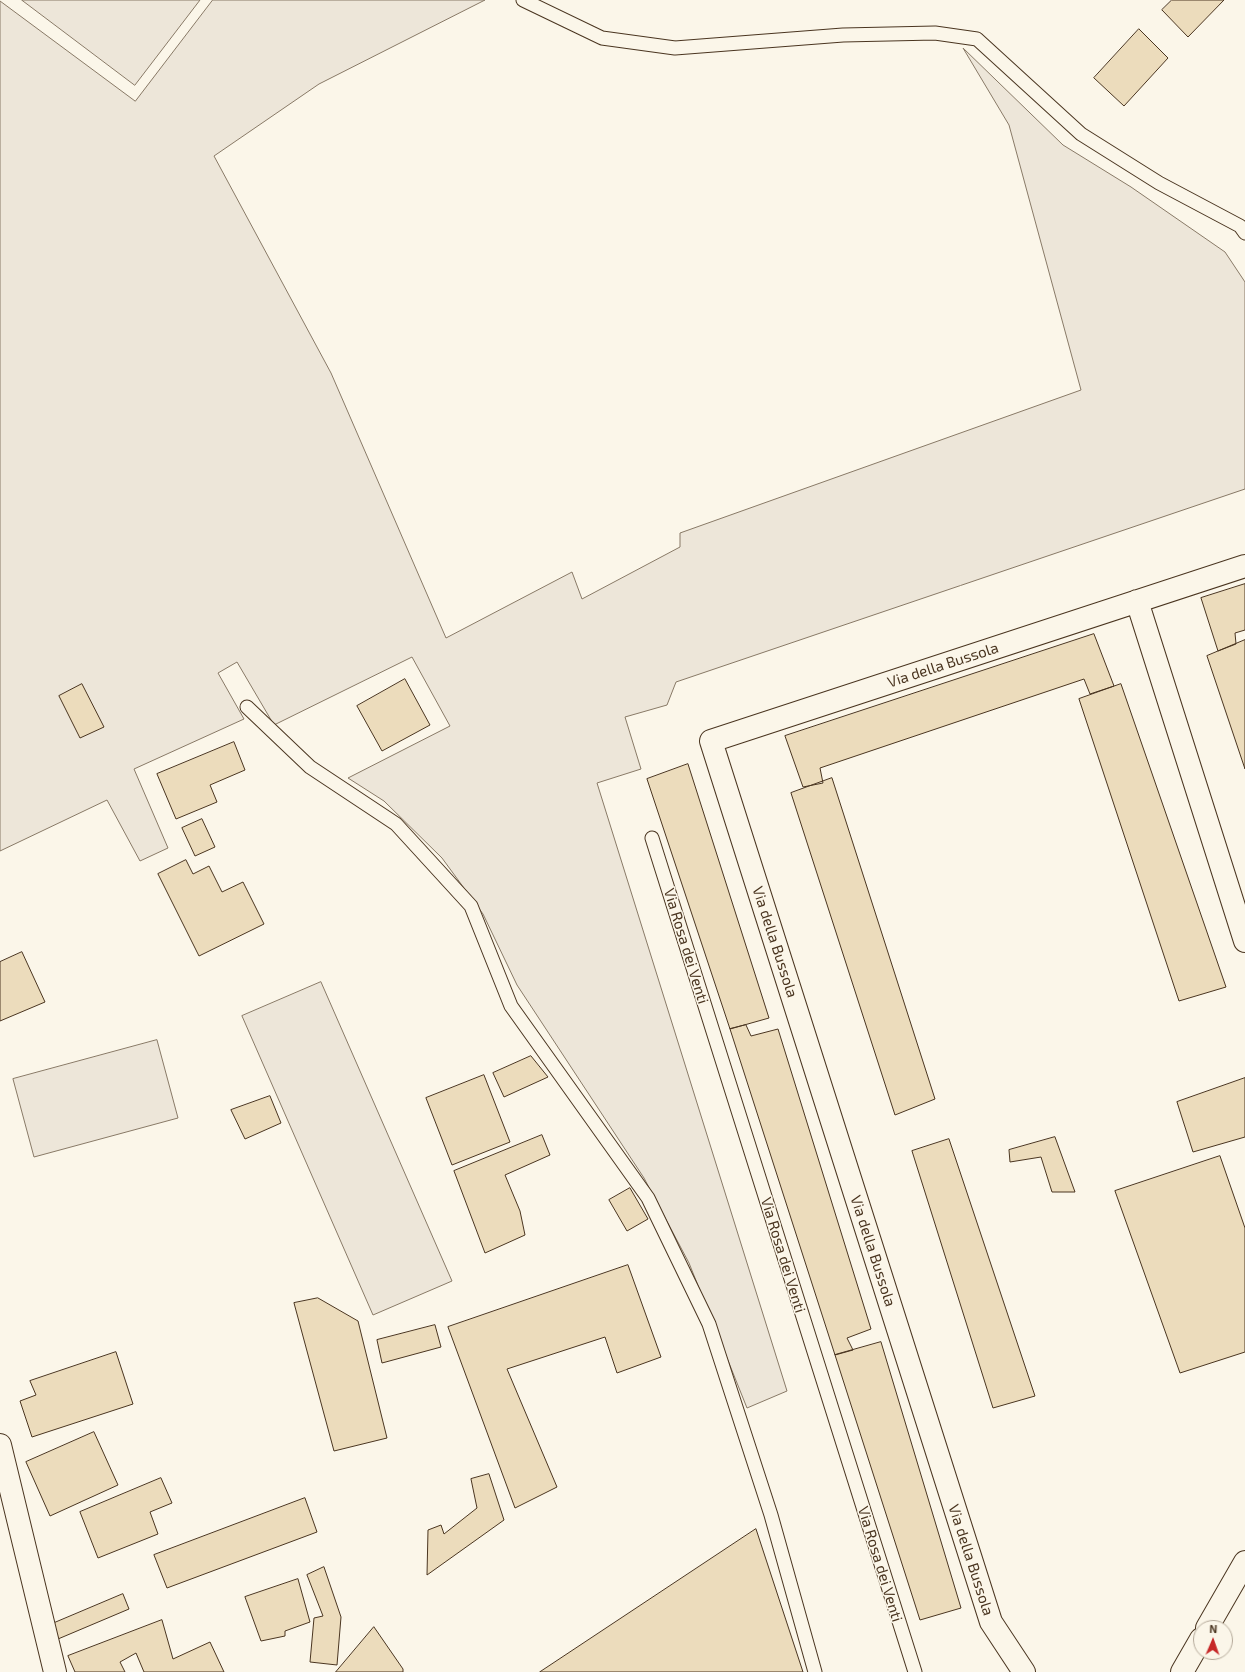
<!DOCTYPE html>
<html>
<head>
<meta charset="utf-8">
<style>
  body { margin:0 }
  #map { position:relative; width:1245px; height:1672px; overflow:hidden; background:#fbf6e9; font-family:"Exo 2",sans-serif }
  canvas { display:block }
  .north { position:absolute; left:1193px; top:1620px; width:40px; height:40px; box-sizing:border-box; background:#fbf6e9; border:1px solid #b4a999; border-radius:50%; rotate:2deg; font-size:11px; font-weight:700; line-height:16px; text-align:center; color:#4a3520 }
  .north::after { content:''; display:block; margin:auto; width:14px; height:18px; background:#c62828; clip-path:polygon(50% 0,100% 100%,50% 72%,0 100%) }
</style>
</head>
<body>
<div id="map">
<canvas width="1245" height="1672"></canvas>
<div class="north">N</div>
</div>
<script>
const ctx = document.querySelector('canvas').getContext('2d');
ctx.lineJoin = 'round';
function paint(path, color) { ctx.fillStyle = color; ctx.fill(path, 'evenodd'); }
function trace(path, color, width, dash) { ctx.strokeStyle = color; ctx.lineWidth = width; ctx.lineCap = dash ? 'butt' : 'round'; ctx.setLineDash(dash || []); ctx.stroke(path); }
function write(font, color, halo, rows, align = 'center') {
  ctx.font = font + ' "Exo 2",sans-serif'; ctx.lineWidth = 3; ctx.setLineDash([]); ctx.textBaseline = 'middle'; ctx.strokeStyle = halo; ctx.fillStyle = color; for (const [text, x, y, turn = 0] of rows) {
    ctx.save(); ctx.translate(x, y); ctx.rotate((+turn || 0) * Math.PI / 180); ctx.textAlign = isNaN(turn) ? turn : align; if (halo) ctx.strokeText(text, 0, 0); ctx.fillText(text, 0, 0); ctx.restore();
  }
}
const green = new Path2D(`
  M22 0H200L135 85Z
  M213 0H485L319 84 214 156 331 373 446 638 572 572 582 599 680 547V533L1081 390 1009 125 963 48 1063 145 1131 187 1225 252 1245 282V489L676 682 667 705 625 717 641 769 597 783 787 1391 747 1408 689 1263 644 1178 517 985 483 914 442 858 384 801 348 778 450 726 412 657 274 725 237 662 218 673 244 719 134 769 168 848 140 861 107 800 0 851V1L135 101Z
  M321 982 452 1281 373 1315 242 1016Z
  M157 1040 178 1118 34 1157 13 1079Z`);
const building = new Path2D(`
  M1172 0H1224L1188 37 1162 10Z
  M1139 29 1168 58 1124 106 1094 78Z
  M1245 584V630L1235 633 1236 644 1218 651 1201 598Z
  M1094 634 1114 686 1090 694 1084 679 820 768 823 783 803 787 785 736Z
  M1245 640V769L1207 656Z
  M405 679 430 725 382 751 357 706Z
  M82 684 104 727 80 738 59 696Z
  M1121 684 1226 987 1179 1001 1079 699Z
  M234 742 245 770 210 785 217 802 176 819 157 774Z
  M688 764 769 1018 730 1029 647 779Z
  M832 778 935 1099 895 1115 791 793Z
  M202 819 215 847 195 856 182 828Z
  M186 860 193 874 209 866 222 892 243 882 264 924 199 956 158 874Z
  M22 952 45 1002 0 1021V962Z
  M746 1025 751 1036 778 1029 871 1329 847 1338 853 1350 835 1355 730 1029Z
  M531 1056 548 1077 504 1097 493 1073Z
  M484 1075 510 1142 452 1165 426 1098Z
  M1245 1078V1137L1193 1152 1177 1102Z
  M270 1096 281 1123 245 1139 231 1110Z
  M542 1135 550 1155 505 1175 520 1211 525 1235 485 1253 454 1171Z
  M1055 1137 1075 1192H1052L1041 1157 1010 1162 1009 1150Z
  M949 1139 1035 1396 993 1408 912 1151Z
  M1220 1156 1245 1228V1352L1180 1373 1115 1191Z
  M630 1188 648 1219 627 1231 609 1200Z
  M628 1265 661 1357 617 1373 605 1337 507 1369 557 1487 515 1508 448 1327Z
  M318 1298 358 1321 387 1438 334 1451 294 1303Z
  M435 1325 441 1347 382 1363 377 1340Z
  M881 1342 961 1608 920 1620 835 1355Z
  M116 1352 133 1404 32 1437 20 1401 36 1395 30 1381Z
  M94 1432 118 1485 50 1516 26 1462Z
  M489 1474 504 1520 427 1575 428 1530 441 1525 444 1534 477 1508 471 1479Z
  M161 1478 172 1503 150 1512 158 1534 98 1558 80 1512Z
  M305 1498 317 1532 167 1588 154 1555Z
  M756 1529 803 1672H540Z
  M324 1567 341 1617 337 1665 310 1662 314 1618 323 1616 307 1575Z
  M298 1579 310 1622 285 1631V1636L261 1641 245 1597Z
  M123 1594 129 1609 58 1639 52 1624Z
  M162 1620 173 1659 210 1642 224 1672H144L136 1653 120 1662 125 1672H75L68 1656Z
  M374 1627 403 1669V1672H336Z`);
const service = new Path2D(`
  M523 0 602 38 675 48 843 35 935 33 977 39 1081 134 1159 183 1240 226 1245 233
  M247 707 310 767 396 824 471 906 511 1006 648 1198 709 1324 771 1515 815 1672
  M652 838 915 1672`);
const minor = new Path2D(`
  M1137 601 1245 941
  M1024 1672 991 1622 711 741 1245 566`);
const tertiary = new Path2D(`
  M0 1445 55 1672
  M1207 1628 1245 1562
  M1182 1672 1201 1639`);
const streetNames = [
  ["Via della Bussola",943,665,-18],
  ["Via della Bussola",775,942,72],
  ["Via Rosa dei Venti",686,946,73],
  ["Via della Bussola",873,1251,72],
  ["Via Rosa dei Venti",783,1255,73],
  ["Via della Bussola",971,1560,72],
  ["Via Rosa dei Venti",880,1564,73]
];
paint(green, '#ede6d9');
trace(green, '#887966', 1);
paint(building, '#ecdcbc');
trace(building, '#4a3520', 1);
trace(service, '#4a3520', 15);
trace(minor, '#4a3520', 24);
trace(tertiary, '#4a3520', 24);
trace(service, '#fbf6e9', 13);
trace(minor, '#fbf6e9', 22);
trace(tertiary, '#fbf6e9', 22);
write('15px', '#4a3520', '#fbf6e9', streetNames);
</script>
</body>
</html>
